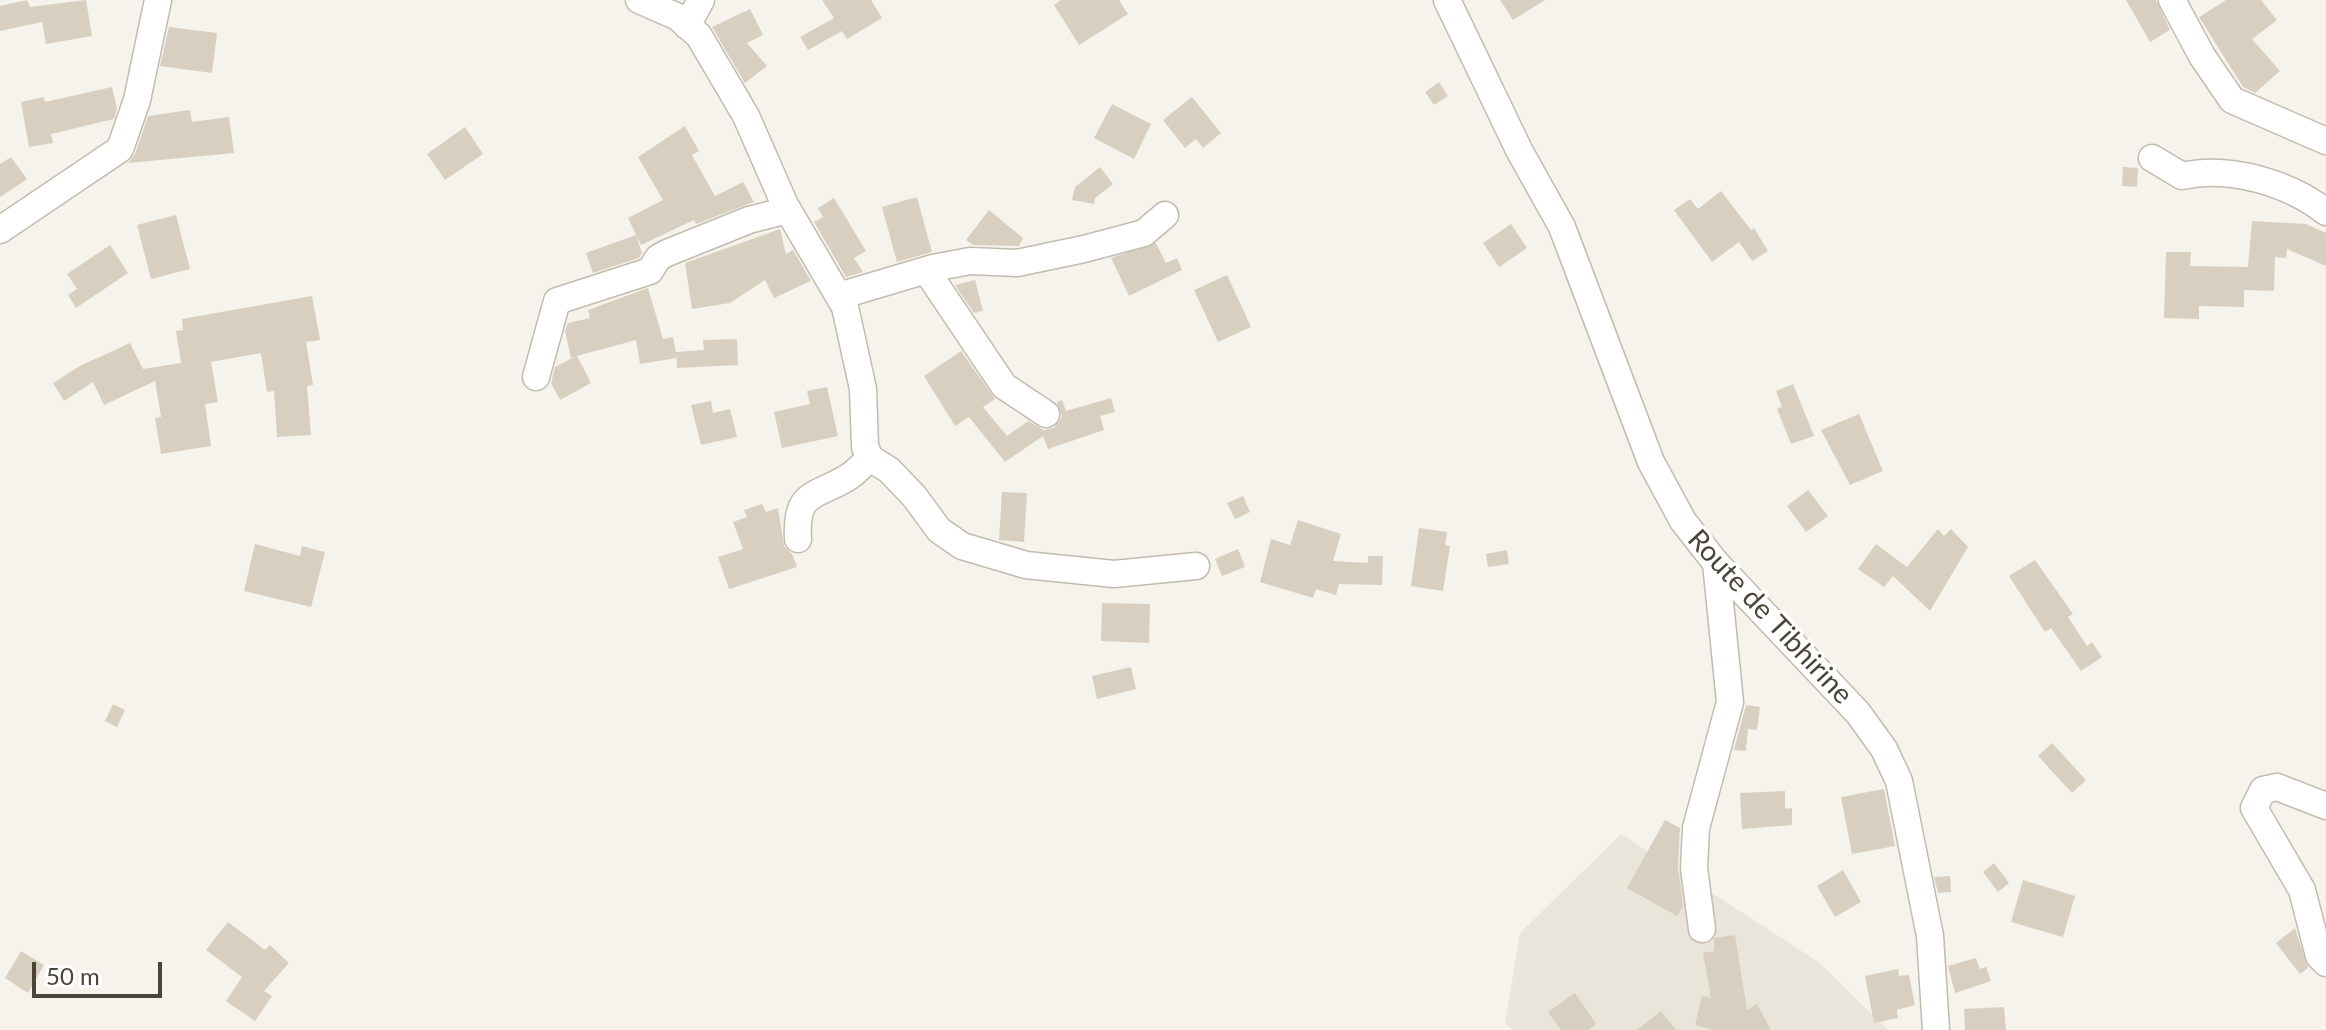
<!DOCTYPE html>
<html>
<head>
<meta charset="utf-8">
<style>
  body { margin:0 }
  #map { position:relative; width:2326px; height:1030px; overflow:hidden; background:#f6f3ec; font-family:Lato,sans-serif }
  canvas { display:block }
  .scale { position:absolute; left:32px; top:962px; width:130px; height:36px; box-sizing:border-box; border:4px solid #4b4439; border-top:0; padding-left:10px; font-size:24px; line-height:28px; white-space:nowrap; color:#4b4439; -webkit-text-stroke:6px #fff; paint-order:stroke }
</style>
</head>
<body>
<div id="map">
<canvas width="2326" height="1030"></canvas>
<div class="scale">50 m</div>
</div>
<script>
const ctx = document.querySelector('canvas').getContext('2d');
ctx.lineJoin = 'round';
function paint(path, color) { ctx.fillStyle = color; ctx.fill(path, 'evenodd'); }
function trace(path, color, width, dash) { ctx.strokeStyle = color; ctx.lineWidth = width; ctx.lineCap = dash ? 'butt' : 'round'; ctx.setLineDash(dash || []); ctx.stroke(path); }
function write(font, color, halo, rows, align = 'center') {
  ctx.font = font + ' Lato,sans-serif'; ctx.lineWidth = 7; ctx.setLineDash([]); ctx.textBaseline = 'middle'; ctx.strokeStyle = halo; ctx.fillStyle = color; for (const [text, x, y, turn = 0] of rows) {
    ctx.save(); ctx.translate(x, y); ctx.rotate((+turn || 0) * Math.PI / 180); ctx.textAlign = isNaN(turn) ? turn : align; if (halo) ctx.strokeText(text, 0, 0); ctx.fillText(text, 0, 0); ctx.restore();
  }
}
const residential = new Path2D(`
  M1621 834 1820 963 1888 1030H1513L1505 1024 1520 933Z`);
const building = new Path2D(`
  M27 0 30 7 86 0 92 36 46 44 42 22 0 31V6Z
  M822 0H871L882 18 847 39 842 31 808 50 800 37 834 18Z
  M1061 0H1119L1128 14 1079 45 1054 5Z
  M1500 0H1545L1513 20Z
  M2126 0H2156L2170 30 2150 42Z
  M2226 0H2261L2277 20 2252 39 2280 71 2255 93 2243 87 2199 17Z
  M750 9 763 35 747 43 767 66 745 83 712 27Z
  M169 27 217 33 212 73 160 66Z
  M1439 82 1448 96 1434 105 1425 92Z
  M112 87 117 109 114 119 51 134 53 143 29 147 21 102 44 97 45 102Z
  M1192 97 1221 133 1203 148 1196 139 1185 148 1163 120Z
  M1112 104 1151 124 1134 159 1094 138Z
  M190 110 192 122 229 117 234 153 128 163 135 154 148 116Z
  M685 126 699 151 692 155 715 196 743 182 754 202 696 224 694 220 641 245 628 218 663 200 638 157Z
  M465 127 483 154 445 180 427 154Z
  M11 157 27 179 0 197V164Z
  M1100 167 1113 184 1095 198 1094 204 1072 200 1075 187Z
  M2123 167 2138 168 2137 187 2122 186Z
  M1721 191 1751 230 1754 228 1768 251 1752 261 1739 242 1712 262 1674 210 1690 199 1698 209Z
  M917 197 932 252 897 262 882 207Z
  M834 198 866 251 854 258 863 272 846 277 814 222 823 217 818 208Z
  M989 210 1023 238 1019 246 973 245 966 240Z
  M176 215 190 269 151 279 137 225Z
  M2252 221 2306 224 2326 233V266L2287 249 2286 258 2275 257 2274 291 2244 290V307L2199 306V319L2164 318 2166 252H2191L2190 266 2248 267Z
  M1511 224 1527 248 1499 267 1483 243Z
  M780 229 786 254 793 250 811 281 774 298 765 280 730 303 692 309 685 263Z
  M636 235 642 253 639 258 593 273 586 253Z
  M1156 243 1166 263 1177 258 1182 270 1129 296 1111 258Z
  M110 245 128 273 76 308 68 295 77 289 67 274Z
  M1227 275 1251 327 1218 342 1194 290Z
  M975 280 983 311 974 313 955 285Z
  M648 288 663 339 673 337 677 358 640 364 636 340 577 356 591 383 560 400 551 383 555 367 574 357 571 358 565 331 568 323 590 318 588 310Z
  M312 296 320 340 306 342 313 385 307 386 311 435 277 437 274 391 267 392 261 353 211 362 218 402 205 404 211 446 161 454 155 418 161 417 155 381 104 405 93 382 64 401 53 383 80 366 130 343 143 369 181 363 176 331 183 330 182 319Z
  M737 339 738 365 677 368 676 352 704 350 703 340Z
  M961 351 995 399 983 407 1007 436 1028 421 1044 430 1054 428 1062 416 1057 402 1062 400 1066 411 1111 398 1115 412 1100 416 1104 430 1048 449 1043 436 1005 462 969 417 955 426 924 376Z
  M1793 384 1814 436 1791 444 1777 409 1782 407 1776 391Z
  M827 387 838 436 782 448 774 412 810 404 807 391Z
  M711 401 713 413 730 409 737 437 701 445 691 405Z
  M1859 414 1883 471 1850 485 1821 430Z
  M1808 490 1828 516 1806 532 1787 506Z
  M1002 492 1027 493 1024 542 999 540Z
  M1243 496 1250 512 1235 519 1227 503Z
  M762 504 766 512 778 508 784 546 792 554 797 567 729 589 718 557 743 549 733 522 747 517 744 510Z
  M1298 520 1341 534 1333 561 1368 563V556H1383L1382 585 1339 584 1336 595 1316 589 1313 598 1260 582 1271 539 1290 545Z
  M1419 528 1447 532 1445 545 1450 546 1443 591 1411 586Z
  M1938 529 1944 536 1951 529 1968 547 1930 611 1893 576 1884 587 1858 569 1876 544 1907 567Z
  M255 544 300 556 302 546 325 552 311 607 244 591Z
  M1238 549 1245 567 1222 576 1215 559Z
  M1507 550 1509 564 1488 567 1486 554Z
  M2035 560 2073 614 2068 617 2087 646 2092 642 2102 657 2081 671 2051 628 2045 632 2009 576Z
  M1102 603 1150 604 1149 643 1101 641Z
  M1131 667 1136 689 1097 699 1092 676Z
  M113 704 125 710 117 727 105 721Z
  M1746 705 1760 707 1757 730 1748 729 1746 751 1734 750Z
  M2052 743 2086 780 2072 793 2038 756Z
  M1884 789 1895 846 1852 854 1841 797Z
  M1785 791V809L1792 808V825L1742 829 1740 793Z
  M1665 820 1680 828 1678 867 1683 906 1677 916 1627 888Z
  M1994 863 2009 883 1998 892 1983 872Z
  M1843 870 1861 902 1835 917 1817 886Z
  M1950 876 1951 892 1938 893 1934 877Z
  M2023 880 2075 896 2063 937 2011 922Z
  M228 922 265 950 270 945 289 963 264 991 272 996 255 1021 226 1001 242 977 206 950Z
  M2295 928 2308 968 2300 974 2276 943Z
  M1735 935 1747 1010 1757 1004 1771 1030H1713L1695 1025 1702 996 1711 998 1703 953 1714 951V938Z
  M21 951 44 965 28 993 5 978Z
  M1976 958 1980 969 1986 967 1991 981 1955 993 1948 966Z
  M1898 969 1899 976 1909 975 1915 1005 1897 1010 1898 1018 1874 1023 1865 976Z
  M1575 993 1596 1024 1588 1030H1561L1548 1012Z
  M2004 1007 2006 1030H1965L1964 1009Z
  M1661 1011 1676 1030H1637Z`);
const minor = new Path2D(`
  M639 0 678 17 699 36 746 116 785 205 845 307 863 389 865 447 870 458 889 470 914 496 939 530 962 546 1026 565 1114 574 1196 566
  M1447 0 1519 150 1562 227 1651 462 1683 521 1716 563 1858 713 1884 749 1899 781 1930 936 1936 1030
  M2172 0 2202 56 2232 100 2326 141
  M687 26 701 0
  M2152 158 2182 176C2229 165 2289 183 2326 212
  M0 230 120 149 137 100 158 0
  M926 270 1004 386 1046 414
  M839 296 933 268 970 261 1017 263 1084 249 1144 233 1165 215
  M536 377 557 301 650 271 658 258 667 253 749 220 788 210
  M798 539C795 489 816 498 850 476 857 471 863 464 870 458
  M2326 806 2277 787 2263 790 2254 808 2302 890 2319 956 2326 963
  M1702 929 1694 868 1696 828 1730 702 1716 563`);
const streetNames = [
  ["Route de Tibhirine",1770,617,47]
];
paint(residential, '#eae5da');
paint(building, '#d8cfc1');
trace(minor, '#c2bbae', 29);
trace(minor, '#fff', 26);
write('28px', '#4b4439', '#fff', streetNames);
</script>
</body>
</html>
